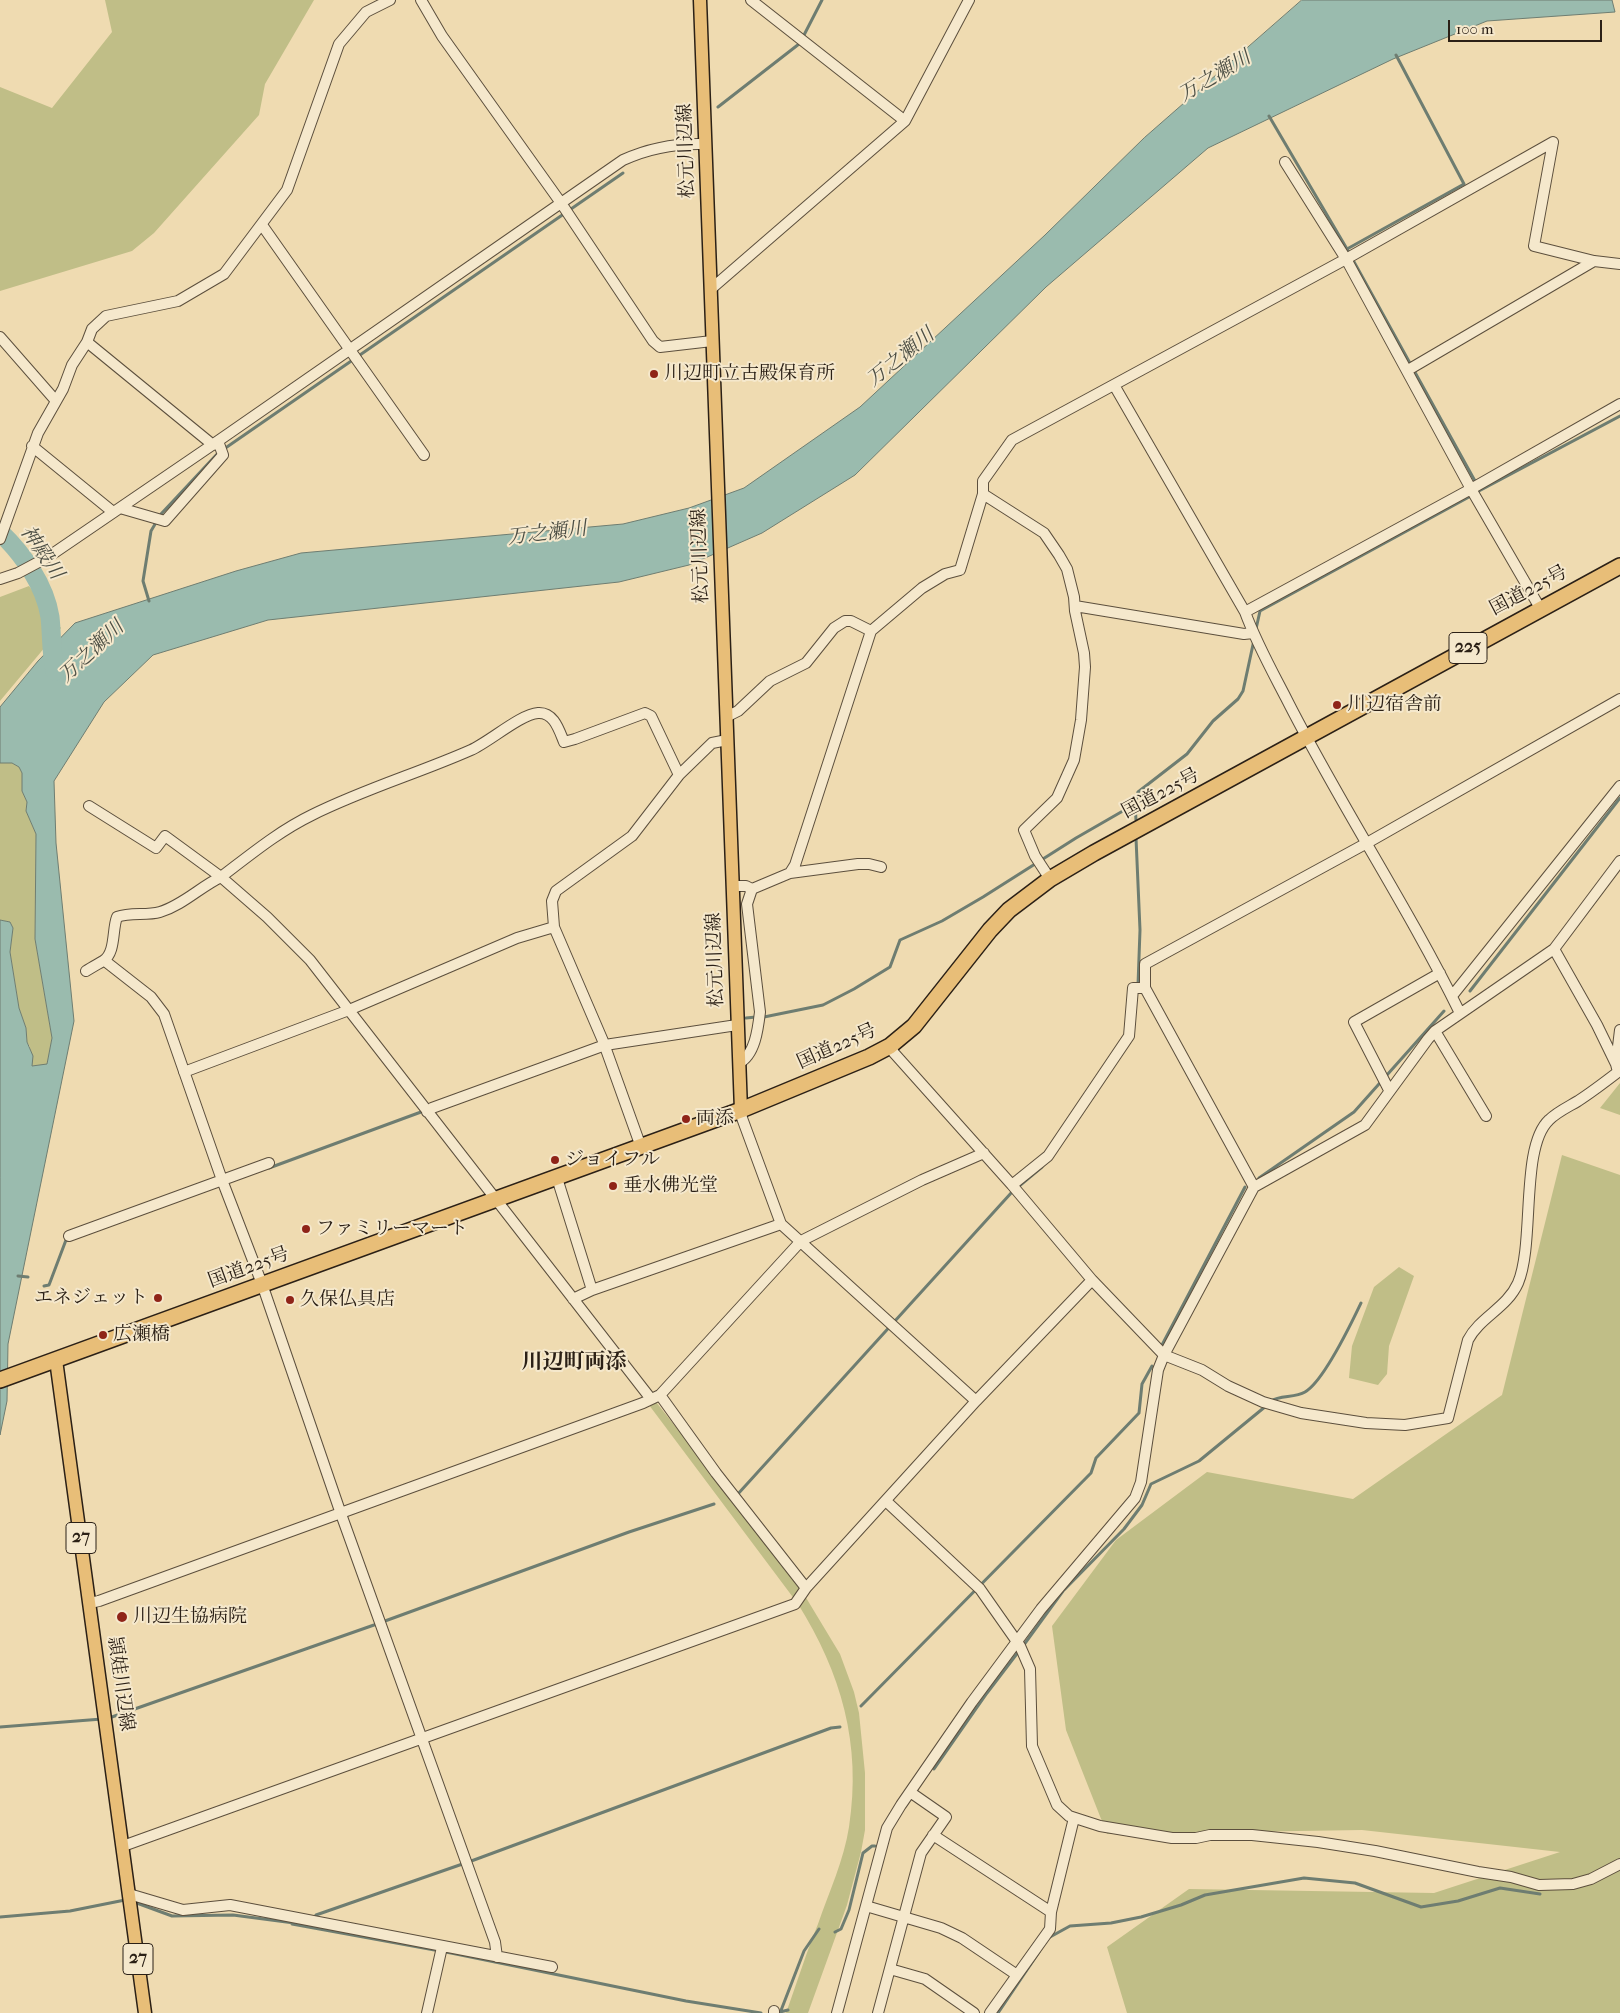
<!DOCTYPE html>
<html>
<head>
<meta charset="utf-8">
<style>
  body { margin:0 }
  #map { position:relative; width:1620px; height:2013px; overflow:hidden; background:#efdbb1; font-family:"IM FELL French Canon",serif }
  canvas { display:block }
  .scale { position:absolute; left:1448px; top:20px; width:154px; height:22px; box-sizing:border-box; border:2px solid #2b2016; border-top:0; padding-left:6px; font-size:15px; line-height:18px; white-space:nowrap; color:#2b2016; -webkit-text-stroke:4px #f5e8cc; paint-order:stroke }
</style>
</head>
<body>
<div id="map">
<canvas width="1620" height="2013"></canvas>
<div class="scale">100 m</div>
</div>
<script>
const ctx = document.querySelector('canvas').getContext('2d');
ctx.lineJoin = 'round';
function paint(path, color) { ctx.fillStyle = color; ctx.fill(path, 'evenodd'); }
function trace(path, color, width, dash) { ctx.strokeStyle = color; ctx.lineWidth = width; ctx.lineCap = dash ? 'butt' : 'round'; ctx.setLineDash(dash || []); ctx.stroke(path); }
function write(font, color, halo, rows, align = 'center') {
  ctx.font = font + ' "IM FELL French Canon","Noto Serif JP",serif'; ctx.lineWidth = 4; ctx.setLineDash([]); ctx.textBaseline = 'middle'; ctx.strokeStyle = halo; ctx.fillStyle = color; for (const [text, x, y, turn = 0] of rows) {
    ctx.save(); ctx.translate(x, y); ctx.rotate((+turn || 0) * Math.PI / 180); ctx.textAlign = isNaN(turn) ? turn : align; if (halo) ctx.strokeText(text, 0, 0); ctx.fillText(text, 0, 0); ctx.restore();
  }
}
const green = new Path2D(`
  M105 0H314L265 84 259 115 154 233 132 251 0 291V87L52 108 112 32Z
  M29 586 61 628 0 701V597Z
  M0 763H12L19 767 22 773V791L27 802 26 811 36 834 35 939 52 1038 47 1065 31 1066 30 1047 27 1042 26 1028 19 1008 10 952 13 928 10 922 0 920Z
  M1620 1083V1115L1600 1108Z
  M1562 1155 1620 1175V2013H1127L1107 1947 1189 1889 1434 1893 1560 1852 1362 1830 1107 1834 1066 1730 1052 1626 1116 1540 1207 1472 1353 1499 1502 1395Z
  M1399 1267 1414 1276 1389 1346 1387 1374 1378 1385 1349 1378 1352 1346 1374 1287Z
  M656 1402 733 1499 805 1596 840 1654 854 1692 859 1713 865 1773V1830L861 1852 847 1905 808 2013H786C797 1983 806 1953 818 1924 829 1892 844 1860 849 1827 862 1744 841 1673 798 1604L649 1405Z`);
const water = new Path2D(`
  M1302 0H1612L1615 12 1487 21 1393 59 1208 148 1046 287 855 475 762 533 689 565 619 582 268 620 153 655 104 702 54 781 56 843 74 1021 8 1344 7 1401 0 1435V920L10 922 13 928 10 952 19 1008 26 1028 27 1042 33 1056 32 1066 47 1064 52 1038 35 939 36 834 26 811 27 802 22 791V773L19 767 12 763H0V707L38 661 75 623 236 571 301 553 623 524 689 508 744 488 860 407 1045 235 1144 138Z`);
const stream = new Path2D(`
  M803 37 822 0
  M718 107 799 44
  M1269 116 1347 249
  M1349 253 1347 249 1464 184 1396 55
  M1353 260 1475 481
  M224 449 623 173
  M1477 492 1620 416
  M149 601 143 581 151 531 161 514 219 452
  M1256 629 1260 611 1469 497
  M1136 820 1135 804 1138 792 1187 754 1213 721 1238 699 1243 691 1254 640
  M1136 838 1140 930 1138 985
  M1470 991 1620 798
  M764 1017 823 1005 854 989 890 967 900 940 942 921 983 897 1076 838 1135 804
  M746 1018 756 1017
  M269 1168 421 1112
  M1259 1178 1354 1112 1444 1011
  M18 1276 28 1277
  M44 1286 49 1285 66 1240 70 1239
  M1162 1345 1245 1187
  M1271 1401C1280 1395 1295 1398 1305 1392 1324 1381 1351 1324 1361 1303
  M737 1495 1012 1192 1042 1167
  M385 1621 629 1532 714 1504
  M1023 1646 1063 1591 1124 1529 1142 1505 1151 1484 1199 1461 1266 1406
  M861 1706 1091 1473 1096 1458 1139 1413 1142 1384 1152 1366
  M109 1718 374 1625
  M0 1727 102 1719
  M934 1769 987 1693 1019 1651
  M134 1902 172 1916 233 1915 294 1923
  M316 1915 474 1860 831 1728 840 1727
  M0 1917 70 1911 125 1900
  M292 1924 451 1953 686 2001 761 2013
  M835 1932 841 1929 849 1910 863 1853 872 1846H875
  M1050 1937 1070 1926 1111 1923 1141 1917 1181 1905 1205 1895 1304 1878 1355 1883 1421 1907 1458 1901 1500 1888 1540 1894
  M780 2012 788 2010
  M780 2013 804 1951 819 1929
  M998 2013 1039 1952`);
const river = new Path2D(`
  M0 532C23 554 45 585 50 617 52 635 51 653 55 671`);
const minor = new Path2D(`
  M421 0 442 36 561 203 653 341 660 347 712 341
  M751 0 905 121
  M1285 162 1346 259 1471 489 1540 608
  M262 225 424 455
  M711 289 905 121 969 0
  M0 337 56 401
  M87 342 213 445
  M1408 370 1594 261
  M1114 385 1245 612C1256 642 1271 669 1286 698 1340 805 1407 905 1460 1013
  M32 446 113 512
  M983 494 1044 533 1059 555 1067 569 1074 597 1075 611 1084 653 1085 667 1081 720 1074 760 1057 798 1024 830 1035 856 1050 879
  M120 508 165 521 223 455 218 441
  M0 539 38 433 63 389 72 365 87 342 92 329 106 316 178 301 224 274 287 190 339 44 366 12 390 0
  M0 579 18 573 48 557 218 441 623 160C649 148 675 143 705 144
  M1075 606 1244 634 1253 633
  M1245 612 1471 489 1620 404
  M726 717 738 711 770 681 806 663 834 628 845 621H851L871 631
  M89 806 156 848 165 836 221 877 267 917 310 960 651 1399
  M790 873 858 864H869L881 867
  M732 886H746L752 889 790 873 795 865 871 631 922 588 945 574 960 570 983 494V481L1012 440 1346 259 1553 142 1534 246 1594 261 1620 264
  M105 961 151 997 164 1014 222 1180 262 1284 341 1514 495 1942 497 1957
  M86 971C92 967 98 964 103 961 116 953 112 929 117 917 131 912 146 916 160 912 183 905 200 887 221 877 250 855 279 831 312 815 364 789 419 773 471 750 489 742 521 714 538 713 554 712 559 730 564 742L575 739 645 713 651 716 679 775
  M1452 996 1620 786
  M1435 1031 1486 1116
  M890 1046 894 1053 1012 1185 1092 1280 1164 1355 1202 1370 1228 1386 1263 1402 1301 1413 1366 1423 1405 1425 1448 1418 1468 1340C1480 1317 1507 1308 1518 1283 1535 1243 1520 1147 1549 1120 1557 1112 1568 1107 1578 1101 1592 1092 1605 1082 1618 1072L1616 1064 1597 1025 1554 949 1620 861
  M739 1063C755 1055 758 1029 760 1012L747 904 752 889
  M1616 1063 1620 1030
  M184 1072 349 1010 517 938 554 927
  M1389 1090 1354 1022 1440 973
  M741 1110 742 1118 781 1224 976 1401
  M427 1112 432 1108 605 1045 737 1025
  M641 1147 603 1041 554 927 552 901 556 891 632 836 679 775 712 743 727 740
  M557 1178 592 1290
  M1012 1185 1048 1156 1129 1036 1133 988H1145
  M1254 1187 1145 988V964L1367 843 1620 699
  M69 1236 269 1163
  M573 1299 592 1290 781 1224
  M660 1395 716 1473 806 1588
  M887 1502 980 1589 1020 1646 1030 1669 1032 1746 1057 1805 1069 1816 1100 1826 1172 1838H1196L1210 1835H1252L1318 1842 1375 1851 1478 1872 1511 1877 1539 1885 1573 1884 1591 1879 1620 1864
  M90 1603 99 1601 643 1403 660 1395 801 1241 922 1180 984 1153
  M933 1835 1051 1912
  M123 1846 795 1604 806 1588 976 1401 1092 1280
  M129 1894 183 1910 230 1905 552 1967
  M866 1906 941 1928 962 1938 1017 1975
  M890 1969 925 1979 974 2013
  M427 2013 442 1947
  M774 2013V2011
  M837 2013 887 1828 901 1805 972 1702 1041 1609 1135 1498 1141 1482 1158 1370 1164 1355 1254 1187 1365 1125 1428 1039 1435 1031 1554 949
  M878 2013 921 1853 946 1817 910 1792
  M990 2013 1050 1929 1051 1912 1074 1818`);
const major = new Path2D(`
  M700 0 741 1110
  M56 1360 145 2013`);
const highway = new Path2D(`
  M0 1380 741 1110 869 1057 890 1046 914 1026 990 930 1009 910 1050 879 1094 853 1620 566`);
const markers = [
  [654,374,5,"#8f2418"],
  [1337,705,5,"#8f2418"],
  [686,1119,5,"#8f2418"],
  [555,1160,5,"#8f2418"],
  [613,1186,5,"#8f2418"],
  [306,1229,5,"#8f2418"],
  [158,1298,5,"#8f2418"],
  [290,1300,5,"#8f2418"],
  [103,1335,5,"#8f2418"],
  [122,1617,6,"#8f2418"]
];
const shields = [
  [1468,648,38],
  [81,1538,30],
  [138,1959,30]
];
const shieldNames = [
  ["225",1468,648],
  ["27",81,1538],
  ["27",138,1959]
];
const streetNames = [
  ["松元川辺線",687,151,-92],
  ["松元川辺線",701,556,-92],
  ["国道225号",1529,591,-28],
  ["国道225号",1161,794,-28],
  ["松元川辺線",716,960,-92],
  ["国道225号",837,1047,-24],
  ["国道225号",249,1268,-20],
  ["頴娃川辺線",120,1684,82]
];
const poiNames = [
  ["川辺町立古殿保育所",664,374],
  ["川辺宿舎前",1347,705],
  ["両添",696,1119],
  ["ジョイフル",565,1160],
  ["垂水佛光堂",623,1186],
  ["ファミリーマート",316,1229],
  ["エネジェット",148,1298,"right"],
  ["久保仏具店",300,1300],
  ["広瀬橋",113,1335],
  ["川辺生協病院",133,1617]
];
const waterNames = [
  ["万之瀬川",1215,77,-31],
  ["万之瀬川",901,358,-39],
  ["万之瀬川",547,534,-7],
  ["神殿川",41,553,56],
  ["万之瀬川",92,652,-43]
];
const quarterNames = [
  ["川辺町両添",574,1363]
];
paint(green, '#c0be87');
paint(water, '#9abbae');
trace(water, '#6e7d71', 1);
trace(stream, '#6e7d71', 3);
trace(river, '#9abbae', 19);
trace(minor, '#5c4f3d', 12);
trace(major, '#2b2016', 15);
trace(highway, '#2b2016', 18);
trace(minor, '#f5e8cc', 10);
trace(major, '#e8be78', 12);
trace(highway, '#e8be78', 15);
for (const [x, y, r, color] of markers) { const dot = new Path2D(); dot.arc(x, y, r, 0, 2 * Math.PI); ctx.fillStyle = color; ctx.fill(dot); trace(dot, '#f5e8cc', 2); }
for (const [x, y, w] of shields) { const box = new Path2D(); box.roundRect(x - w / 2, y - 15.5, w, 31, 4); ctx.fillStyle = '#f5e8cc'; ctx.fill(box); trace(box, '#2b2016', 1); }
write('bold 18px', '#2b2016', null, shieldNames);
write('19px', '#2b2016', '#f5e8cc', streetNames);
write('19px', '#2b2016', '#f5e8cc', poiNames, 'left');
write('italic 20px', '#4c4e44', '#f5e8cc', waterNames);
write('bold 21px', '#2b2016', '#f5e8cc', quarterNames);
</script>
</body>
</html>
